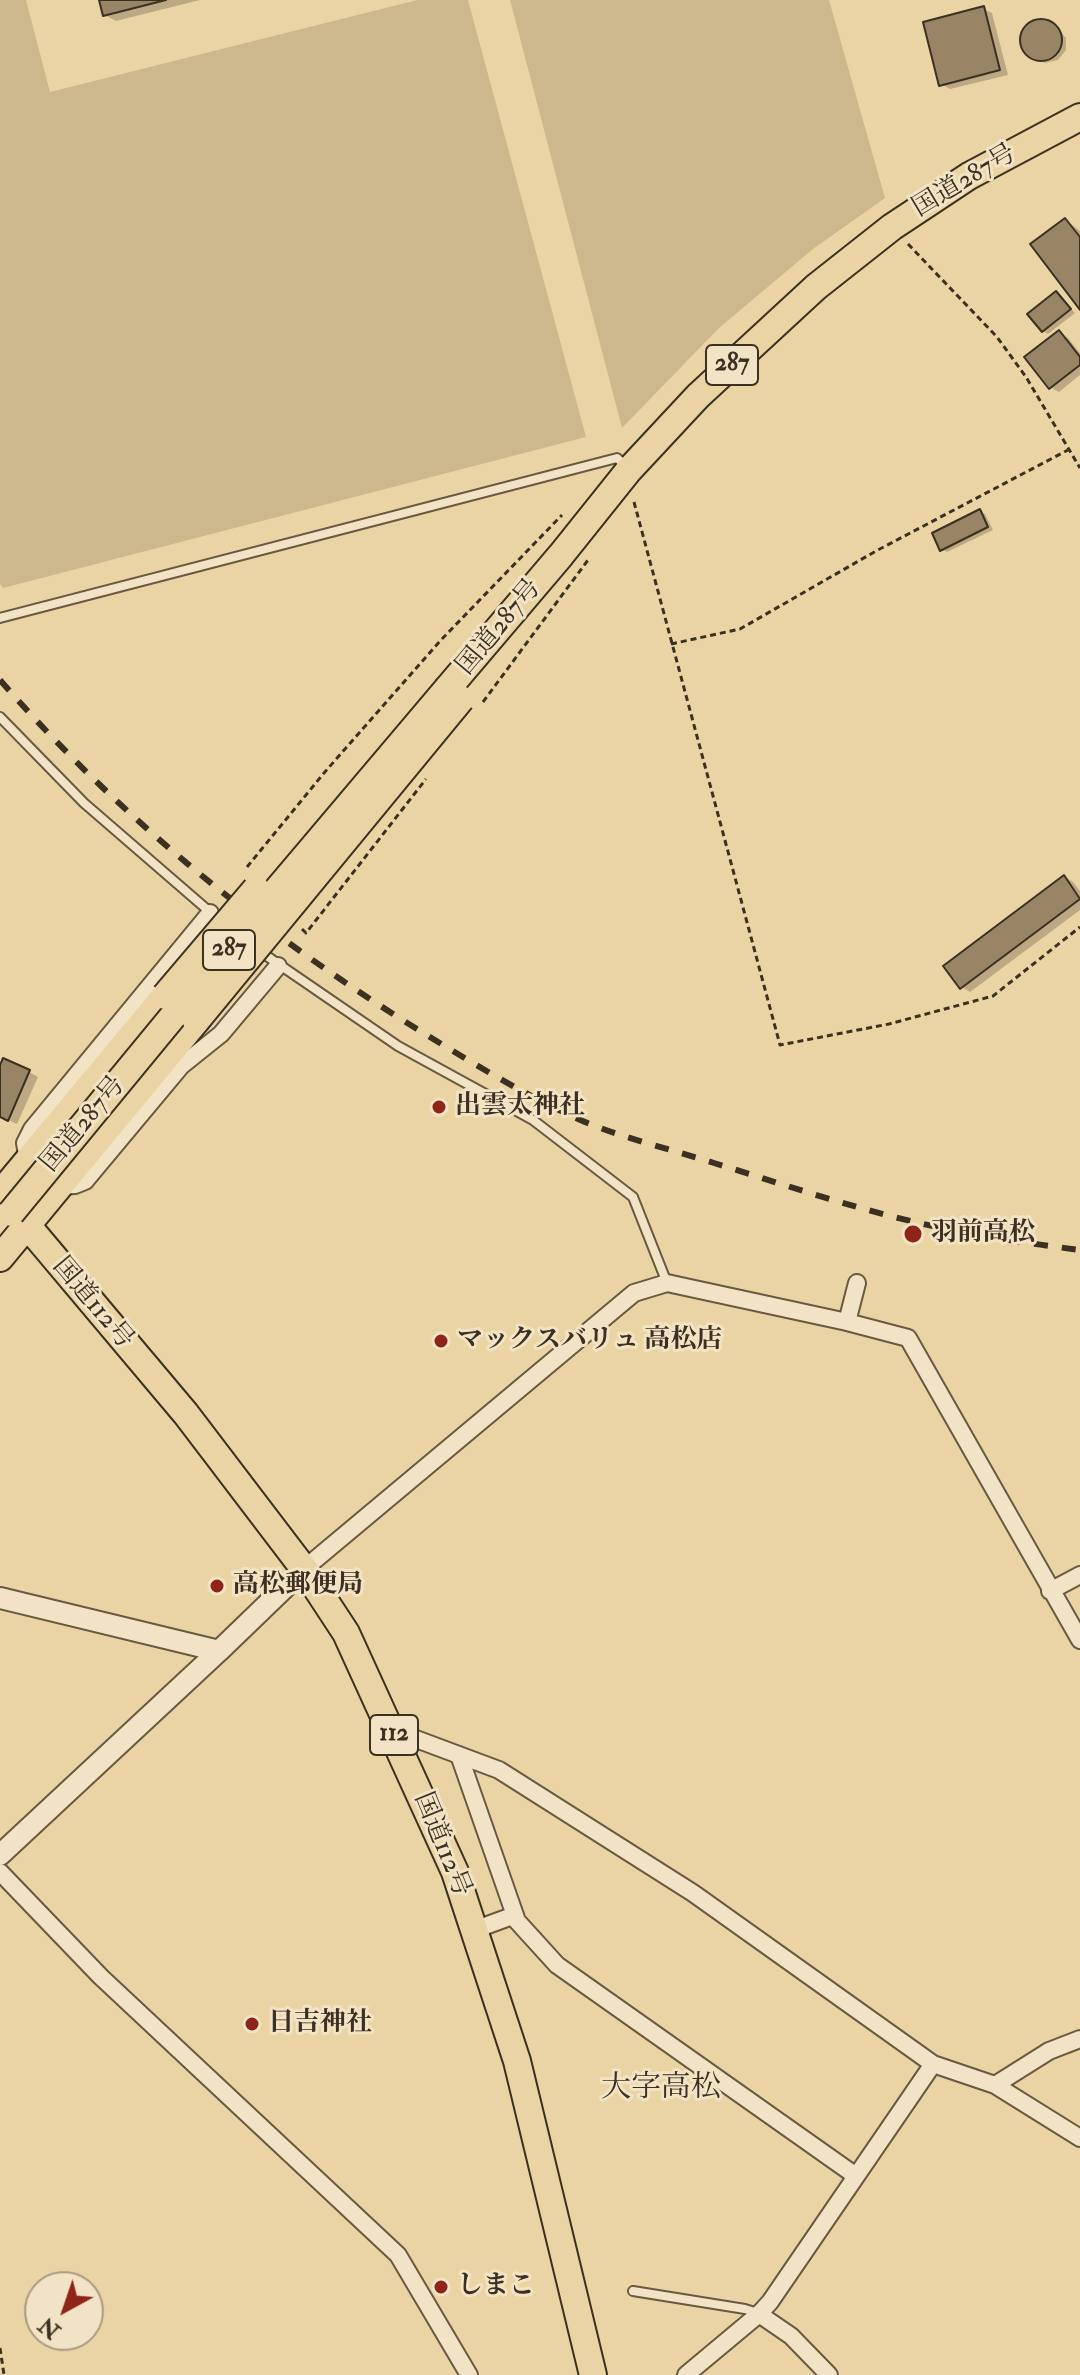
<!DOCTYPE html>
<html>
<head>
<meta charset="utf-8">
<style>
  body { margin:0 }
  #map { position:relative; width:1080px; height:2375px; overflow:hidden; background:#ebd4a4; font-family:"IM FELL Double Pica",serif }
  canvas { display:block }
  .north { position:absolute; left:24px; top:2271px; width:80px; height:80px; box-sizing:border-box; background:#f2e3c4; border:2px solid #a99b83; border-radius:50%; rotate:220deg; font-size:22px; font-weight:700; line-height:32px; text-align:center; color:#3c3022 }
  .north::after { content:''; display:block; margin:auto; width:28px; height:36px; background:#8f2418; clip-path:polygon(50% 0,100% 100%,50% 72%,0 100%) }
</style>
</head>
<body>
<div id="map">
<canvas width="1080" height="2375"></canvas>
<div class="north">N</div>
</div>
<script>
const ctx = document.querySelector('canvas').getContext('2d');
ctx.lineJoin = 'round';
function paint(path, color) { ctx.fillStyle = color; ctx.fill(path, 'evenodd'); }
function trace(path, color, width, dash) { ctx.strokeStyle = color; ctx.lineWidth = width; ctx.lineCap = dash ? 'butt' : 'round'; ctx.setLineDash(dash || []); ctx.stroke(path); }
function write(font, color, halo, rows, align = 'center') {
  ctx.font = font + ' "IM FELL Double Pica","Noto Serif JP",serif'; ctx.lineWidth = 6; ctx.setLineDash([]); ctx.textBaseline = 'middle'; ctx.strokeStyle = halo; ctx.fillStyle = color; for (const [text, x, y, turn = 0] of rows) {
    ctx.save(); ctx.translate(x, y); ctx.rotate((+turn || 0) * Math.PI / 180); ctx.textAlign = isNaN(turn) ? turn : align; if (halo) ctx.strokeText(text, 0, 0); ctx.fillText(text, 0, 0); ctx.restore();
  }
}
const green = new Path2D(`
  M0 0H26L50 92 417 0H468L586 437 3 588 0 584Z
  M510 0H829L885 198 813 249 719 328 622 428Z`);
const shadow = new Path2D(`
  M101 0H200L116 21 105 15Z
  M983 9 992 13 1008 75 950 89 941 84Z
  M1041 20 1053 24 1066 38V50L1058 60 1045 63 1027 53 1021 40 1022 34 1029 24Z
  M1065 220 1080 231V306Z
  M1056 293 1075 313 1048 334 1043 331Z
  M1060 333 1068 338 1080 353V375L1059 392 1050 387Z
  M980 511 985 514 993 530 947 552 942 549Z
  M1065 877 1073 882 1080 891V910L970 992 962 987Z
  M0 1070 29 1072 38 1077 17 1124 0 1116Z`);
const building = new Path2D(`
  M99 0H166L103 16Z
  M984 6 1000 70 939 86 923 22Z
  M1020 40a21 21 0 1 1 42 0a21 21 0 1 1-42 0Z
  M1065 218 1080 237V310L1030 244Z
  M1056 291 1071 309 1042 332 1027 314Z
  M1059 330 1080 357V365L1049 389 1024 357Z
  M980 509 988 527 940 551 932 533Z
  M1064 875 1080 899 960 989 943 966Z
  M3 1058 30 1070 8 1121 0 1117V1065Z`);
const path = new Path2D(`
  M908 244 997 337 1026 377 1080 468
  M634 502 780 1045 889 1024 993 996 1080 927
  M671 644 740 629 876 551 1068 450
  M483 702 588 560
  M247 867 324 773 440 641 562 515
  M302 929 306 933 426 779
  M0 2348 4 2375`);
const service = new Path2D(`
  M0 618 617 458 626 466
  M0 717 84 803 210 912
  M258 950 398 1046 533 1120 633 1197 667 1283
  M633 2291 745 2309 758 2313`);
const minor = new Path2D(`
  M28 1160 25 1143 32 1129 210 913
  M60 1186 75 1185 85 1181 181 1066 221 1034 278 966
  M847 1322 857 1283
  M304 1569 634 1293 667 1283 847 1322 908 1338 1080 1640
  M1050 1591 1080 1575
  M392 1730 499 1770 693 1893 933 2064 995 2085 1049 2051 1080 2039
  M459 1755 517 1921 557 1965 856 2176
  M0 1872 101 1977 398 2255 469 2375
  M474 1930 515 1915
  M995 2085 1080 2138
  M759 2314 791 2336 829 2375
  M686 2375 759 2314 770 2302 933 2064`);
const tertiary = new Path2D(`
  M0 1598 219 1651 304 1569
  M0 1855 219 1651`);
const trunk = new Path2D(`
  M448 688 561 555 629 470 698 396 816 287 892 227 969 176 1080 117
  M0 1193 186 1414 304 1569 346 1633 455 1872 517 2061 593 2375
  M0 1194 165 996
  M0 1258 196 1021`);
const rail = new Path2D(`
  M0 680C120 818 262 933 417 1029 469 1061 521 1093 576 1118 617 1137 671 1149 714 1163 782 1184 850 1207 919 1223 972 1235 1026 1243 1080 1250`);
const trunkBridge = new Path2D(`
  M165 996 256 889
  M196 1021 461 699
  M11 1213 272 896 448 688`);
const markers = [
  [439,1107,8,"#8f2418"],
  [913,1234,10,"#8f2418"],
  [441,1341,8,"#8f2418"],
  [217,1586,8,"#8f2418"],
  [252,2024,8,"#8f2418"],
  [441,2287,8,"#8f2418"]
];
const shields = [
  [732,365,52],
  [229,950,52],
  [394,1735,48]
];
const shieldNames = [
  ["287",732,365],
  ["287",229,950],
  ["112",394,1735]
];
const streetNames = [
  ["国道287号",965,182,-31],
  ["国道287号",500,628,-50],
  ["国道287号",84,1125,-50],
  ["国道112号",92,1304,50],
  ["国道112号",441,1845,68]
];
const poiNames = [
  ["出雲太神社",455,1107],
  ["羽前高松",931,1234],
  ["マックスバリュ 高松店",457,1341],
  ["高松郵便局",233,1586],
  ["日吉神社",268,2024],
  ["しまこ",457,2287]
];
const quarterNames = [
  ["大字高松",661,2090]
];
paint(green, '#cdb88e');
paint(shadow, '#0003');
paint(building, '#978566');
trace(building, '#3c3022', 2);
trace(service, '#685942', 12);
trace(minor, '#685942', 20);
trace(tertiary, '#685942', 24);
trace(trunk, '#3c3022', 30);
trace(path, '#3c3022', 3, [6, 4]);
trace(service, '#f2e3c4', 8);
trace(minor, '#f2e3c4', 16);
trace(tertiary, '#f2e3c4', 20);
trace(trunk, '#ebd4a4', 26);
trace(rail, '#3c3022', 6, [14, 14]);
trace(trunkBridge, '#3c3022', 30, []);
trace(trunkBridge, '#ebd4a4', 26);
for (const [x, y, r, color] of markers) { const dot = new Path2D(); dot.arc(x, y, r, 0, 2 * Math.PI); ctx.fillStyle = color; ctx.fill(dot); trace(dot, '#f2e3c4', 3); }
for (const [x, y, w] of shields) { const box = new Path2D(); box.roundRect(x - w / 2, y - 20, w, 40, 6); ctx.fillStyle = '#f2e3c4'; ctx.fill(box); trace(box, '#3c3022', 2); }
write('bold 24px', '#3c3022', null, shieldNames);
write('26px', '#3c3022', '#f2e3c4', streetNames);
write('bold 26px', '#3c3022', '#f2e3c4', poiNames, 'left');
write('30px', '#3c3022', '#f2e3c4', quarterNames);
</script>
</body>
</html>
